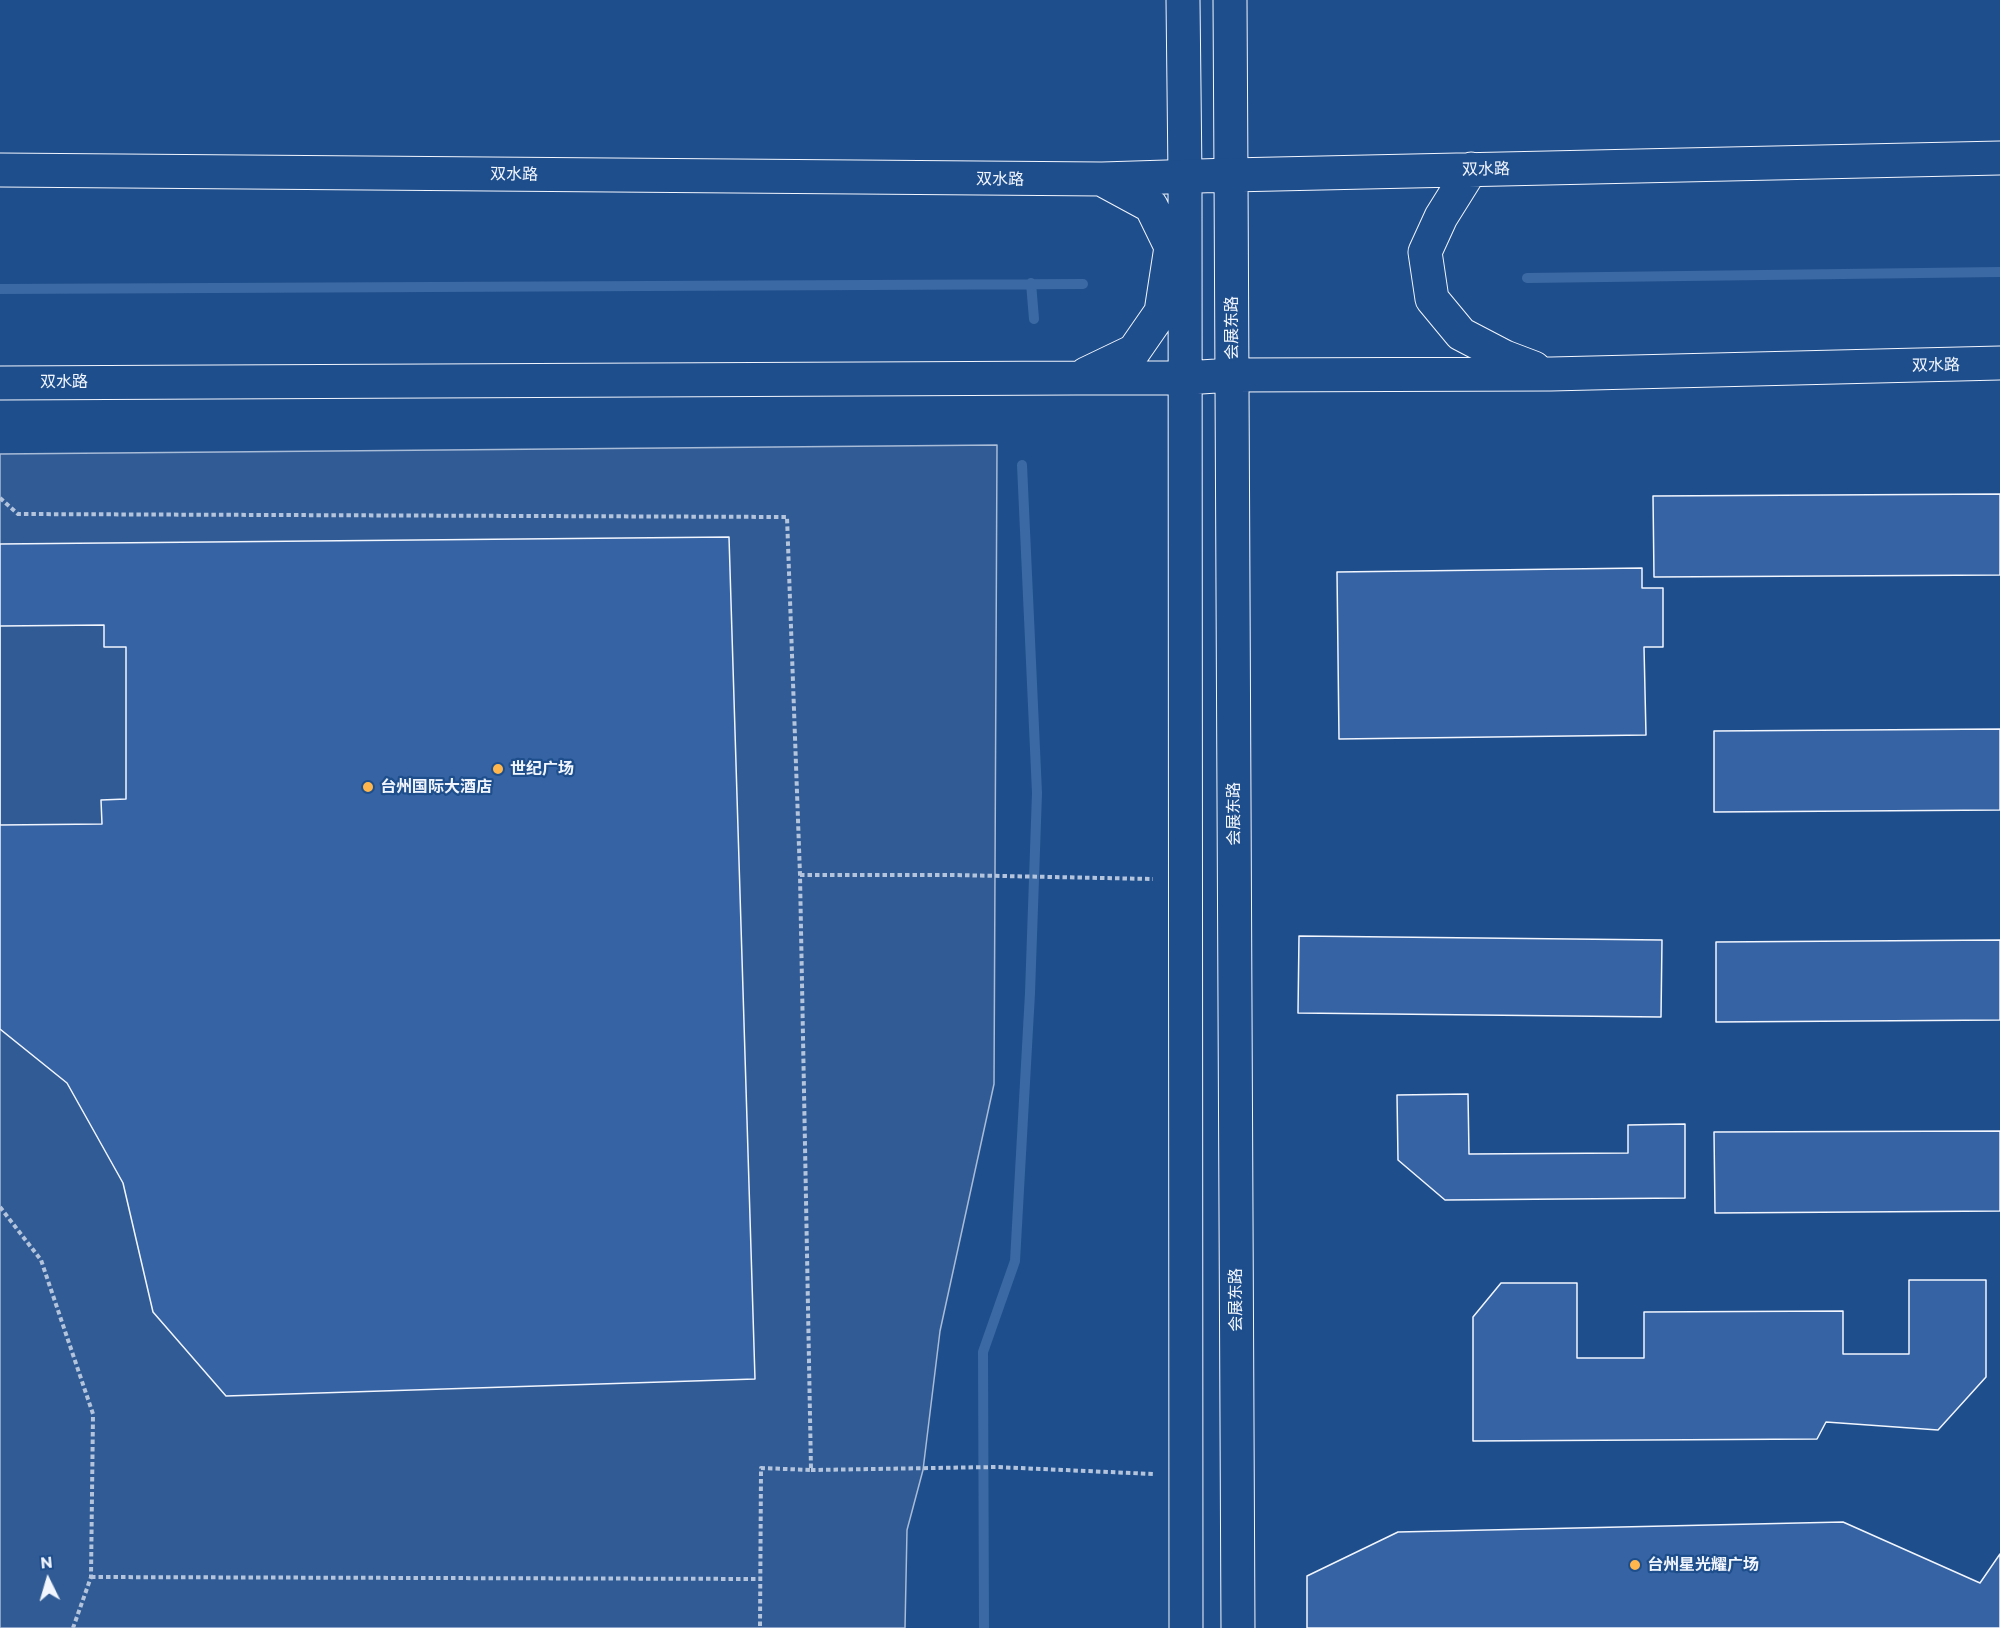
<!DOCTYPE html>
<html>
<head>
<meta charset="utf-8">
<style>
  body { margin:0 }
  #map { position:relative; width:2000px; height:1628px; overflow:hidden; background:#1f4e8c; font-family:Commissioner,sans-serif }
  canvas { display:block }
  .north { position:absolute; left:18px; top:1550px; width:60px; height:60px; -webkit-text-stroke:4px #1f4e8c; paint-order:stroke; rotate:355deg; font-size:16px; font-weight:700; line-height:24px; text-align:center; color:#f2f6ff }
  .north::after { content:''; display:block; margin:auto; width:21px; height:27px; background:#f2f6ff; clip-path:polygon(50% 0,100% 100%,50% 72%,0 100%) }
</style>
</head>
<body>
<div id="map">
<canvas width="2000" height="1628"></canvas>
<div class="north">N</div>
</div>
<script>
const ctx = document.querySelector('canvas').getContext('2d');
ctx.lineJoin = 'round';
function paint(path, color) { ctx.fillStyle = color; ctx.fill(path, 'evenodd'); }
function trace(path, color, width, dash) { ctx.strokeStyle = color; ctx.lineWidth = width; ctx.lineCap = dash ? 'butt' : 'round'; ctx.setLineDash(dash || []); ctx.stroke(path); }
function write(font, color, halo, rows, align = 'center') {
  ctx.font = font + ' Commissioner,"Noto Sans SC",sans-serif'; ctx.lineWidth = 4.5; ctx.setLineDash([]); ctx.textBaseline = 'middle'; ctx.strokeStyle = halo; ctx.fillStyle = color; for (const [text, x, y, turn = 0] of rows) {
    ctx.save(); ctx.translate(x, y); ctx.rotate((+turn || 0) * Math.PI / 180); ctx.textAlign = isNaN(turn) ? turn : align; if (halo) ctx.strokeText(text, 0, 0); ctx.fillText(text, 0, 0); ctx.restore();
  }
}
const parking = new Path2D(`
  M997 445 994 1084 940 1331 923 1470 907 1530 905 1628H0V454Z`);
const stream = new Path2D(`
  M1527 278 2000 272
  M1031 283 1034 319
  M0 289 1083 284
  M984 1628 983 1352 1015 1261 1030 993 1037 793 1022 465`);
const building = new Path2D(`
  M2000 494V575L1654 577 1653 496Z
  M729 537 755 1379 226 1396 153 1312 123 1183 67 1083 0 1029V544Z
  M1642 568V588H1663V647H1644L1646 735 1339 739 1337 572Z
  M104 625V647H126V799L101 800 102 824 0 825V626Z
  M2000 729V810L1714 812V731Z
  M1299 936 1662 940 1661 1017 1298 1013Z
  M2000 940V1020L1716 1022V942Z
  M1468 1094 1469 1154 1628 1153V1125L1685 1124V1198L1445 1200 1398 1160 1397 1095Z
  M2000 1131V1211L1715 1213 1714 1132Z
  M1909 1280H1986V1377L1938 1430 1826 1422 1817 1439 1473 1441V1317L1501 1283H1577V1358H1644V1312L1843 1311V1354H1909Z
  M1843 1522 1980 1583 2000 1554V1628H1307V1576L1398 1532Z`);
const path = new Path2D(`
  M0 498 18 514 787 517 800 875 811 1470 761 1468 760 1628
  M800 875H953L1153 879
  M0 1207 41 1260 93 1414 91 1577 73 1628
  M811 1470 996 1467 1153 1474
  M91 1577 761 1579`);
const tertiary = new Path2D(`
  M1183 0 1185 176
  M1230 0 1231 175`);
const secondary = new Path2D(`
  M1471 169 1441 217 1425 252 1432 299 1461 334 1505 357 1534 368
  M0 170 1102 179 1231 175 2000 158
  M1231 175 1238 1628
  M1185 176 1186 1628
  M1086 374 1134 351 1161 312 1171 247 1151 206 1103 180
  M0 383 1076 378H1185L1232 375 1551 374 2000 363`);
const markers = [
  [498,769,6,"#ffb74d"],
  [368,787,6,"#ffb74d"],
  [1635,1565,6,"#ffb74d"]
];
const streetNames = [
  ["双水路",1486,169,-1],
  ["双水路",514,174,1],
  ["双水路",1000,179,1],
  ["会展东路",1232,328,-90],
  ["双水路",1936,365,-1],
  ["双水路",64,382],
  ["会展东路",1234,814,-90],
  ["会展东路",1236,1300,-90]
];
const poiNames = [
  ["世纪广场",510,769],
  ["台州国际大酒店",380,787],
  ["台州星光耀广场",1647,1565]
];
paint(parking, '#305b95');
trace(parking, '#a8bbd7', 1.5);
trace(stream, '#3b69a3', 10);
paint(building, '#3563a3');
trace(building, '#f2f6ff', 1.5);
trace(tertiary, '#f2f6ff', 35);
trace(secondary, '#f2f6ff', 35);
trace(path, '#b3c4dc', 4, [4.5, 3]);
trace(tertiary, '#1f4e8c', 33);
trace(secondary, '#1f4e8c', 33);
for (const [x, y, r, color] of markers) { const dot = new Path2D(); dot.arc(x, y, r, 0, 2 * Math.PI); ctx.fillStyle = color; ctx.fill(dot); trace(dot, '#1f4e8c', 2); }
write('16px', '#f2f6ff', '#1f4e8c', streetNames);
write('bold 16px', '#f2f6ff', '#1f4e8c', poiNames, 'left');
</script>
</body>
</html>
